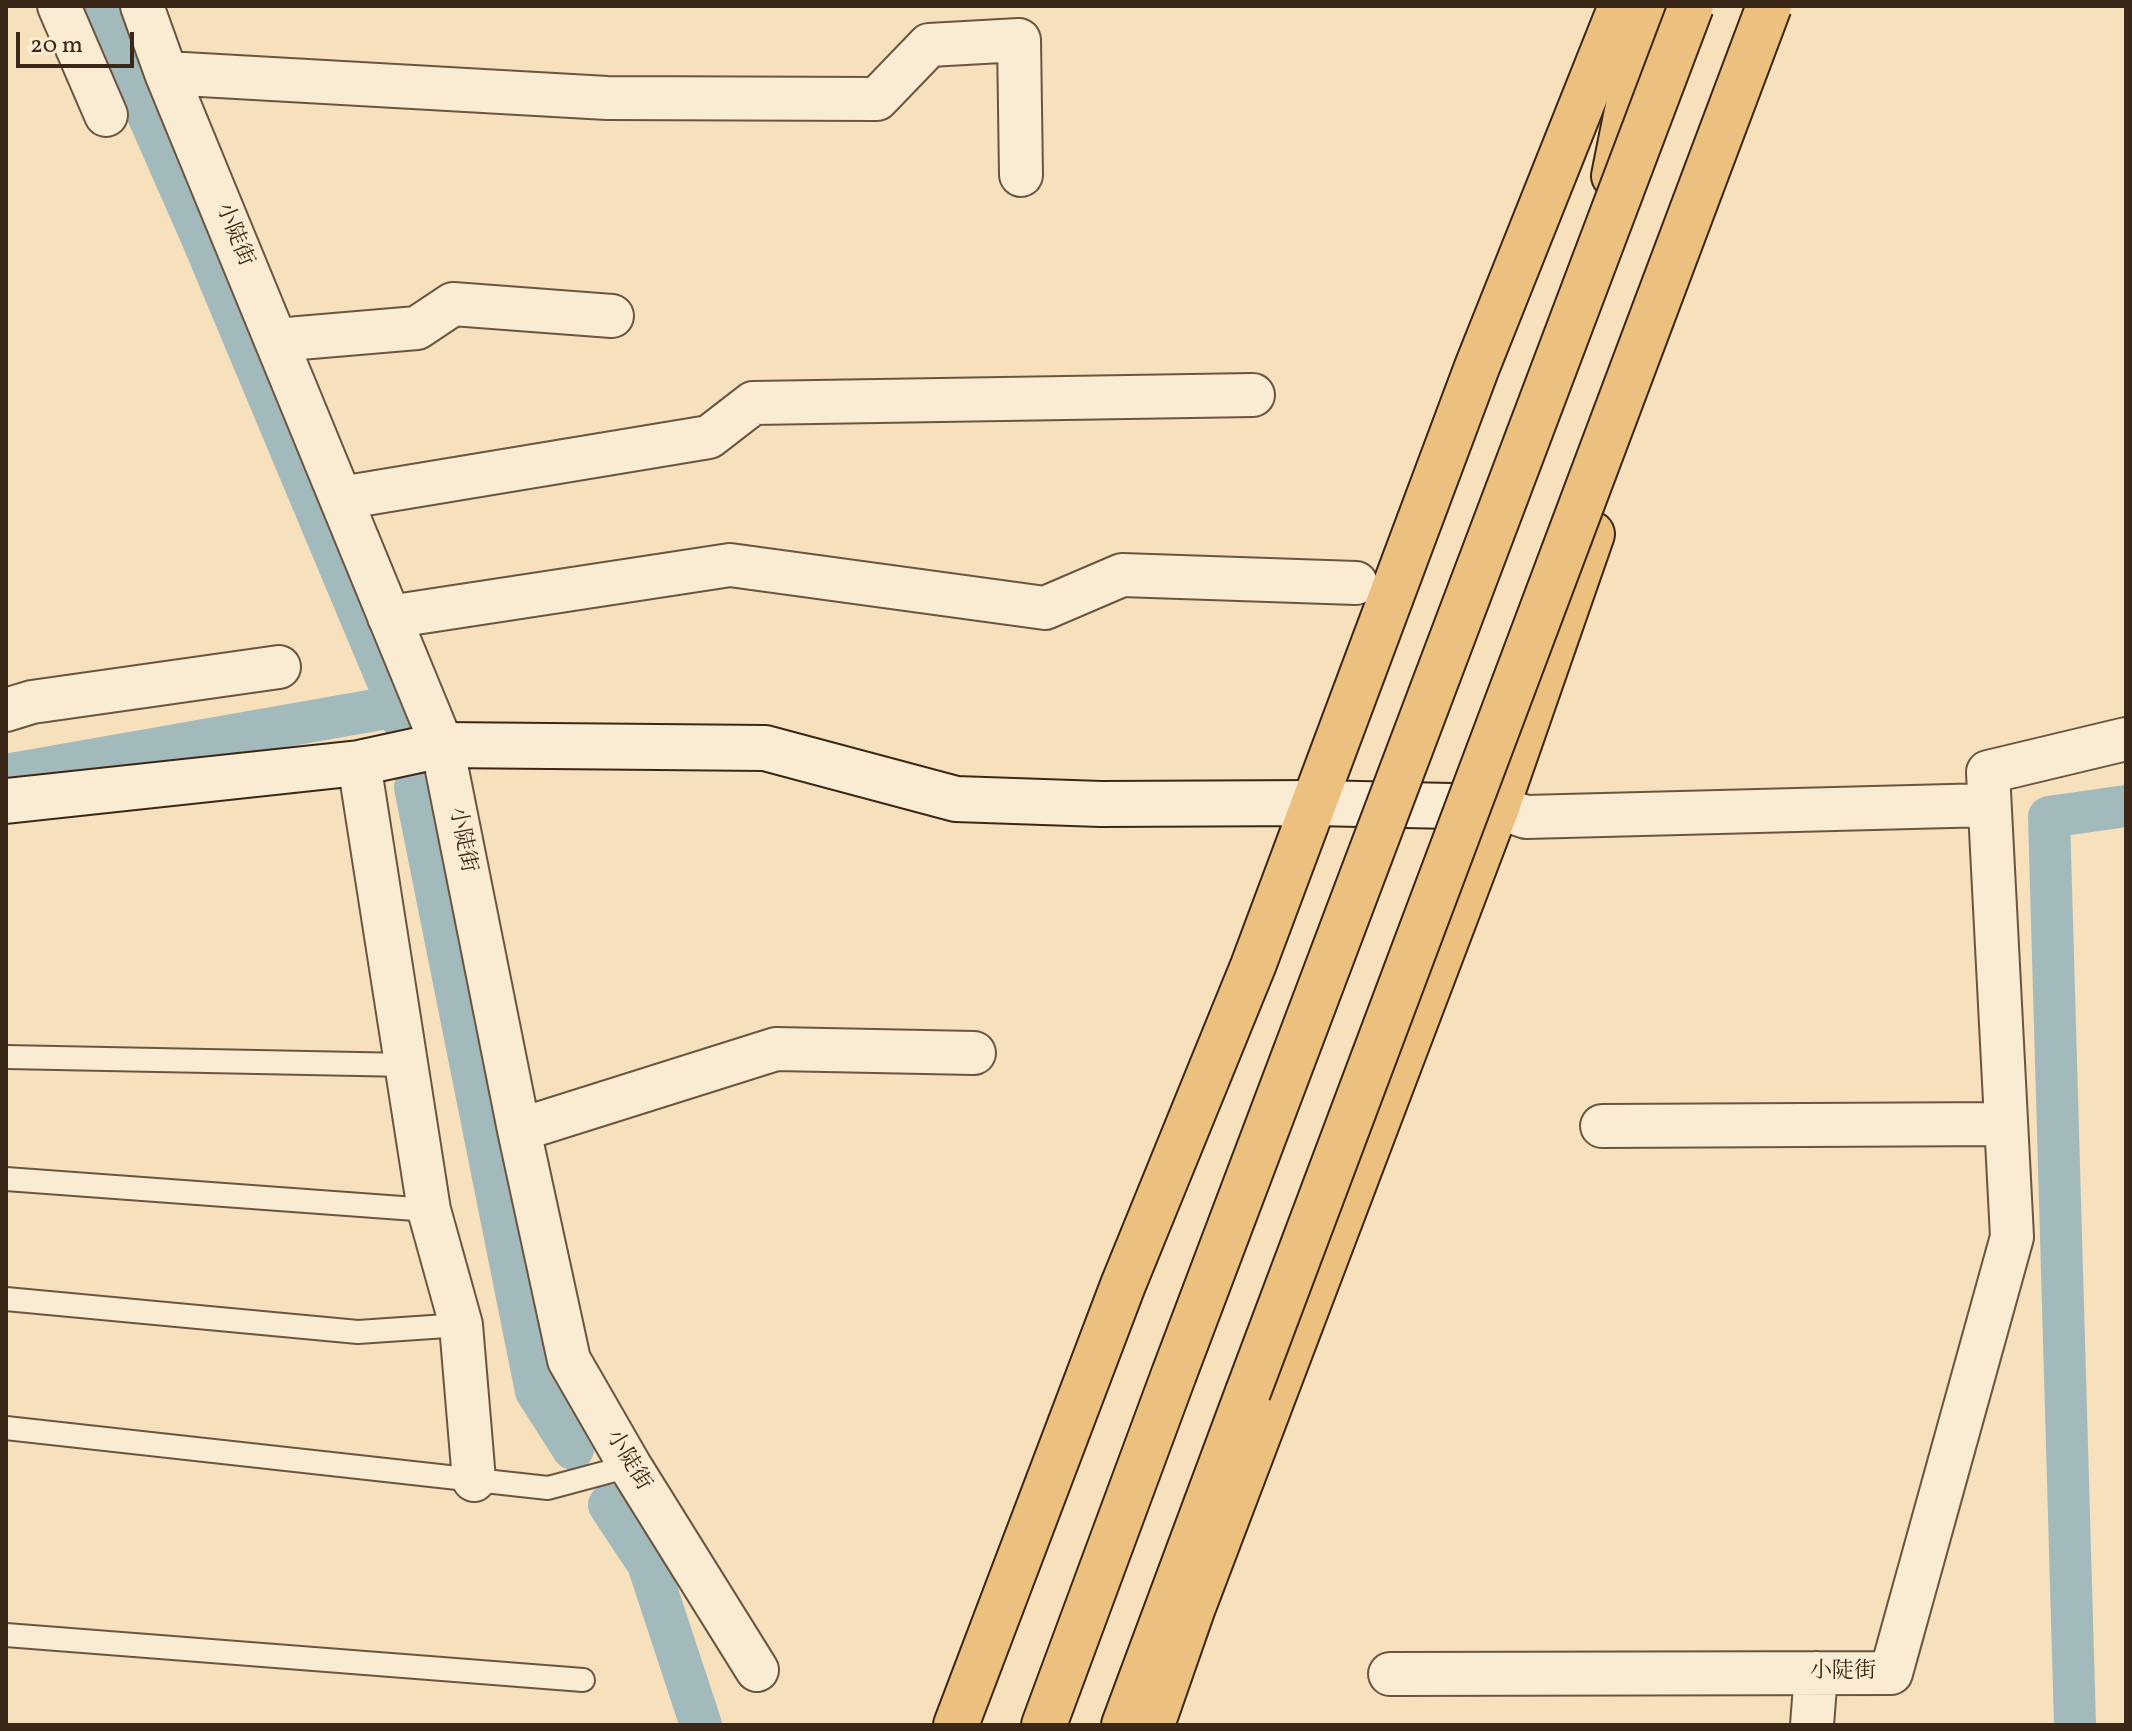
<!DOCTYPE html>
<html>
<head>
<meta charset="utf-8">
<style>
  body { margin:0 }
  #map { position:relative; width:2132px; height:1731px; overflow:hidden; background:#f7e0bc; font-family:Vollkorn,serif }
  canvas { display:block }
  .frame { position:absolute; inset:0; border:8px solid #3b2718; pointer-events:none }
  .scale { position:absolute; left:16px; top:32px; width:118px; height:36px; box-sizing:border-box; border:4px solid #3b2718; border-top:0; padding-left:10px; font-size:24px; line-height:28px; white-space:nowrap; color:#3b2718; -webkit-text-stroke:6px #faebd3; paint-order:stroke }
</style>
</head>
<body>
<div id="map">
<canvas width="2132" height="1731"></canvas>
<div class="frame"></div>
<div class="scale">20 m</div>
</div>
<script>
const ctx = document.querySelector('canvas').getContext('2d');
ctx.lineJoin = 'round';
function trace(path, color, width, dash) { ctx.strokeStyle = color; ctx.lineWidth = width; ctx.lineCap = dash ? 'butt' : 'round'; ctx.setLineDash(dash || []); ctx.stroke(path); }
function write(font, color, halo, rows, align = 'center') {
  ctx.font = font + ' Vollkorn,"Noto Serif SC",serif'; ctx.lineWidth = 8; ctx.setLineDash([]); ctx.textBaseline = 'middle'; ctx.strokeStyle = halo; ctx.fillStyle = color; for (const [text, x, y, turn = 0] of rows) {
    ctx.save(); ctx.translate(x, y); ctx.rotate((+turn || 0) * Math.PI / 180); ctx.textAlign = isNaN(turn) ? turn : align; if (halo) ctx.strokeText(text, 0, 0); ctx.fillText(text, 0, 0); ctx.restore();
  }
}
const canal = new Path2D(`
  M100 6 202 238 398 706 401 718
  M6 775 398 706
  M415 787 536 1391 573 1449
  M609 1505 648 1564 701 1725
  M2075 1725 2049 817 2126 806`);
const lane = new Path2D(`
  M6 1057 408 1065
  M6 1179 429 1210
  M6 1299 358 1332 461 1325
  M6 1428 548 1488 630 1466
  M6 1635 583 1680`);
const street = new Path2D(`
  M59 6 106 115
  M142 6 166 73 442 745 519 1130 569 1360 630 1466 757 1670
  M166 73 607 98 877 99 929 45 1019 40 1021 175
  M276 340 417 328 453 304 612 316
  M341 498 709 437 753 403 1253 395
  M389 617 730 565 1045 608 1122 575 1356 583
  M6 710 32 702 279 667
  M359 763 429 1210 461 1325 474 1480
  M1497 807 1526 817 1989 805
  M1602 1126 2006 1124
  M519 1130 776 1049 974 1053
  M1390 1674 1891 1673 2012 1237 1988 772 2126 739
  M1812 1725 1816 1673`);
const secondary = new Path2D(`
  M6 801 359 763 442 745 765 748 956 799 1101 804 1314 803 1497 807`);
const primary = new Path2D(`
  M956 1725 1123 1285 1253 966 1477 367 1621 6
  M1152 1725 1192 1610 1497 807 1592 534`);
const highway = new Path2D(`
  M1614 176 1648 6
  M1044 1725 1174 1374
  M1124 1725 1248 1392`);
const highwayBridge = new Path2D(`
  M1174 1374 1691 6
  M1248 1392 1769 6`);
const streetNames = [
  ["小陡街",233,235,68],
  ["小陡街",461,840,79],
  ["小陡街",627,1461,59],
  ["小陡街",1843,1673]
];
trace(canal, '#a2babc', 42);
trace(lane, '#6a5541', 26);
trace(street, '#6a5541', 46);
trace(secondary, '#3b2718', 48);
trace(primary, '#3b2718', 48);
trace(highway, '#3b2718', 48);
trace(lane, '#faebd3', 22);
trace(street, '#faebd3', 42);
trace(secondary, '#faebd3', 44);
trace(primary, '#ecc07e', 44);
trace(highway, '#ecc07e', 44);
trace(highwayBridge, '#3b2718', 48, []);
trace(highwayBridge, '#ecc07e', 44);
write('22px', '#3b2718', '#faebd3', streetNames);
</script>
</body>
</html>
